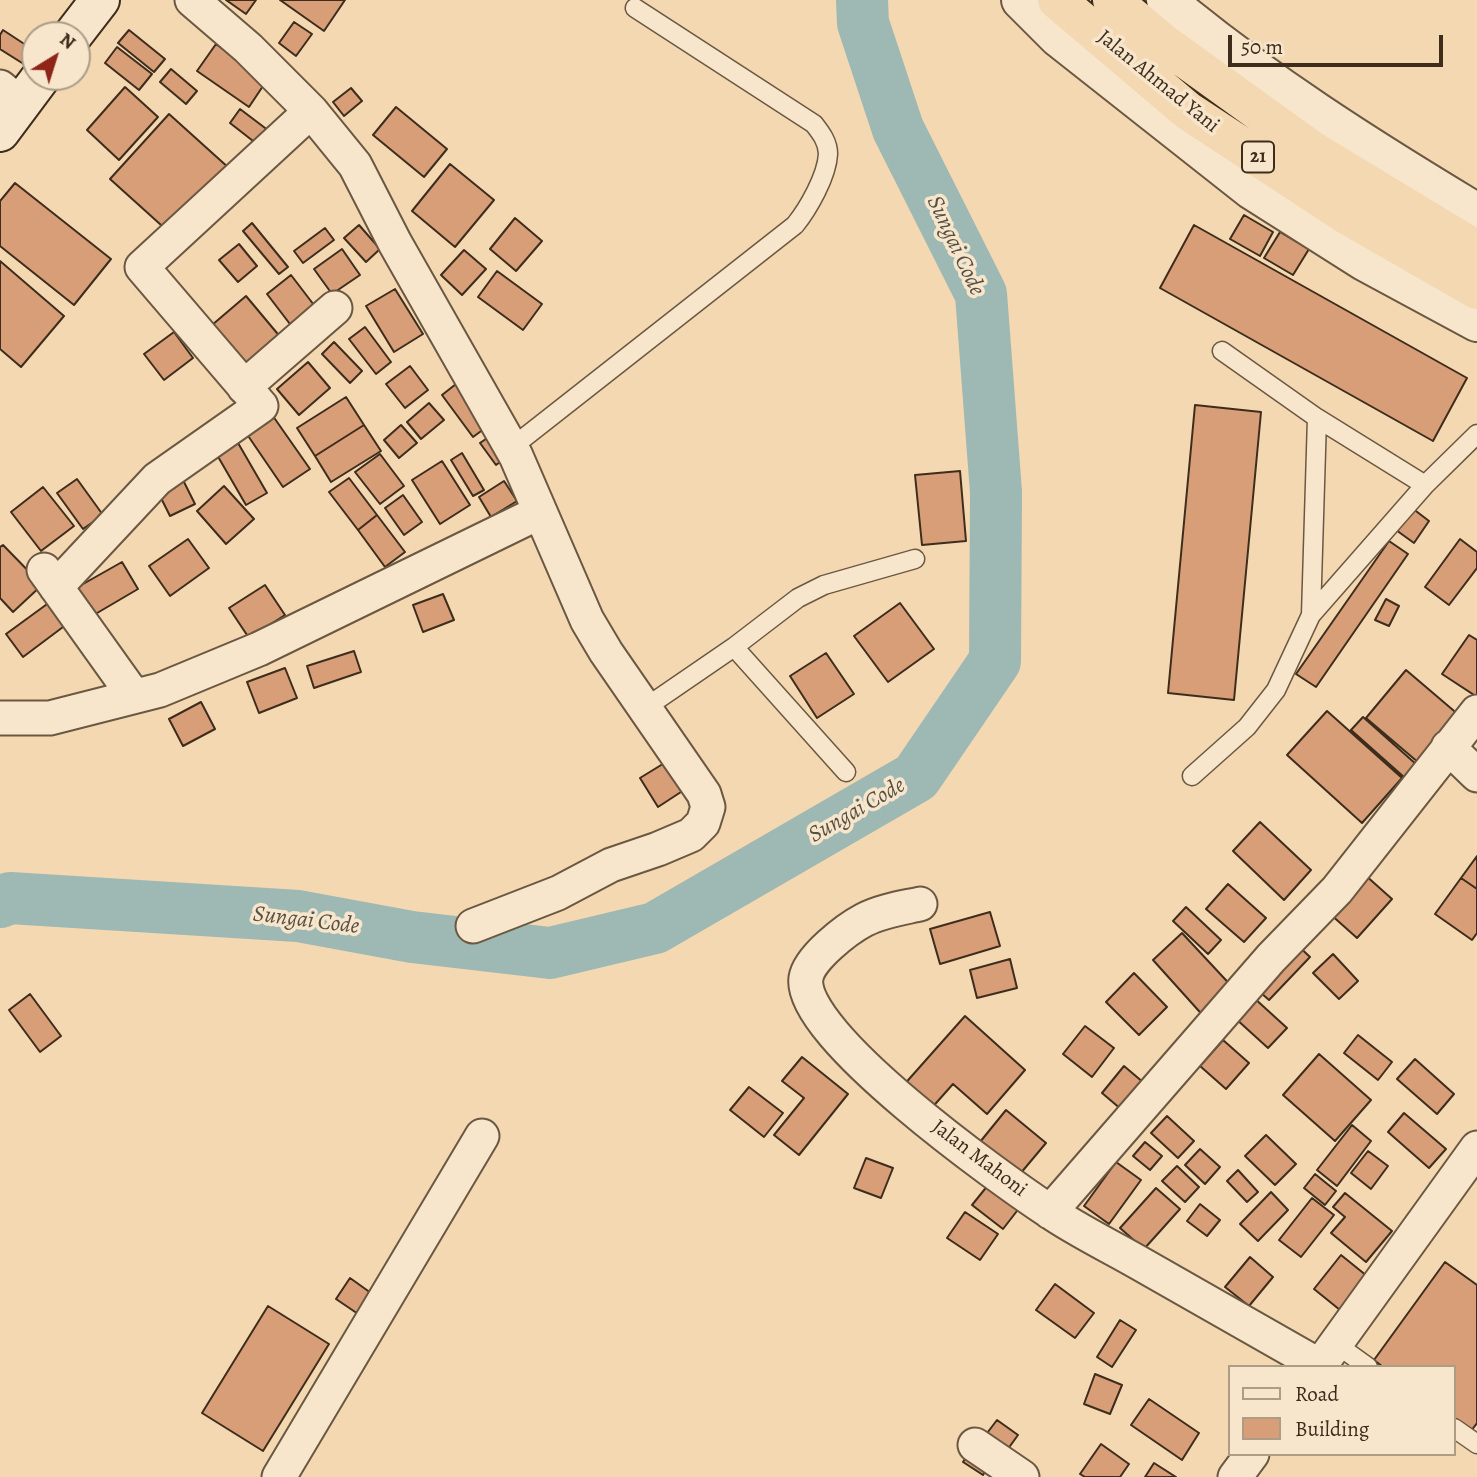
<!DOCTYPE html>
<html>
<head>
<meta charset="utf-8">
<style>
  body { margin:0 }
  #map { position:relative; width:1477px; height:1477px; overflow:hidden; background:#f3d8b1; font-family:Alegreya,serif }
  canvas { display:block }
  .legend { position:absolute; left:1228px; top:1365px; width:228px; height:91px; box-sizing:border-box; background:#f7e6cc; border:2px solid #ad9c86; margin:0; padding:9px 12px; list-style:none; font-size:21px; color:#3e2d1d }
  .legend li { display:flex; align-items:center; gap:14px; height:35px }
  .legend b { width:35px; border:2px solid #ad9c86 }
  .north { position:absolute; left:21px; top:21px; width:70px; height:70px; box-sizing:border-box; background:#f7e6cc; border:2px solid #ad9c86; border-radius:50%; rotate:38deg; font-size:19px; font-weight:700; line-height:28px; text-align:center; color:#3e2d1d }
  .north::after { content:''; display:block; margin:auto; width:24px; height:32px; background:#8f2418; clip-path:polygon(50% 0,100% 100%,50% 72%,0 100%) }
  .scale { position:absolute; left:1228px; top:35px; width:215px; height:32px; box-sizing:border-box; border:4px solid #3e2d1d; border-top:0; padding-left:9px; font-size:21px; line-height:24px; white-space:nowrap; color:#3e2d1d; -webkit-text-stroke:5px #f7e6cc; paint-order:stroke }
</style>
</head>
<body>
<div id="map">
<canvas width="1477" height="1477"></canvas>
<ul class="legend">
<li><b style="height:9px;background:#f7e6cc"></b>Road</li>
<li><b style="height:19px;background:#d79e78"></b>Building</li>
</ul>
<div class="north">N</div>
<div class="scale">50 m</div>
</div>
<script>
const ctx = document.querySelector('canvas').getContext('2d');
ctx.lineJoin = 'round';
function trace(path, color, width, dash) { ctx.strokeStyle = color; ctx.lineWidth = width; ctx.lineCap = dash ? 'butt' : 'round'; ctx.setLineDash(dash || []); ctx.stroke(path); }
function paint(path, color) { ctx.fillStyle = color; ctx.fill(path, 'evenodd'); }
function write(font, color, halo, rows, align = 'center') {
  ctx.font = font + ' Alegreya,serif'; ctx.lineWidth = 7; ctx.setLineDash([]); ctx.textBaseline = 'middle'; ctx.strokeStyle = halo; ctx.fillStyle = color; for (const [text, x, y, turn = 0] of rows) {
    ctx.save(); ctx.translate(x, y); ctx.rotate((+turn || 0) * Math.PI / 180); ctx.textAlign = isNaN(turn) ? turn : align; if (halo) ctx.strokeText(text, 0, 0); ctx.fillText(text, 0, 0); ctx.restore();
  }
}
const river = new Path2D(`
  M0 902 10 898 298 916 412 937 550 953 655 928 916 777 995 661 996 492 981 294 898 129 863 23 862 0`);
const building = new Path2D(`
  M226 0H256L246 14Z
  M280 0H345L324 31Z
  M294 22 312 34 296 56 279 43Z
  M3 30 35 51V61L30 68 0 49V35Z
  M129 30 165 59 154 72 118 43Z
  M216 44 267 80 249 107 197 71Z
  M117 47 152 74 139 90 105 63Z
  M171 69 197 91 186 104 160 82Z
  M125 87 158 117 119 160 87 130Z
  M351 88 362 101 344 116 333 102Z
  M396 107 447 149 424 177 373 135Z
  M240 109 273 134 262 148 230 123Z
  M169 114 230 169 171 234 110 179Z
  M450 164 494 200 455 247 412 211Z
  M15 183 111 259 74 305 0 246V201Z
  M1244 215 1273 232 1260 256 1230 239Z
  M515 218 542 241 516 271 490 249Z
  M252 223 288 267 279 274 243 231Z
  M359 225 380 249 366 262 344 238Z
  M1194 225 1467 378 1433 441 1160 288Z
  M325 228 334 240 303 263 294 251Z
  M1280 232 1309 249 1293 275 1264 258Z
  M239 244 257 266 238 282 219 260Z
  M342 249 360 275 332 294 314 269Z
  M464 250 486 269 462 295 441 275Z
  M0 261 64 316 21 367 0 349Z
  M497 271 542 304 523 330 478 297Z
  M291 275 317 309 293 328 267 294Z
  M395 289 423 334 394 352 366 306Z
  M246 296 287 345 247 380 205 331Z
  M365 327 391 362 376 374 349 339Z
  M174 332 193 358 164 380 144 354Z
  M334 342 362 371 350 383 322 354Z
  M308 362 330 388 299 415 277 389Z
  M410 366 428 390 405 408 386 384Z
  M456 384 488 426 473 437 442 395Z
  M346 397 364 425 315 456 297 428Z
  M429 403 444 420 421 439 407 422Z
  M1195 405 1261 412 1234 700 1168 693Z
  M268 409 310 469 283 487 242 427Z
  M364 425 381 451 331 482 315 456Z
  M401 425 417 443 399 458 384 440Z
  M496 432 511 454 496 465 480 443Z
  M234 436 267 493 246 505 213 448Z
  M462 453 484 490 473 496 451 460Z
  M380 454 404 486 380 504 355 472Z
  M442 461 470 505 440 524 412 480Z
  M960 471 966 541 922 545 915 475Z
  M179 472 195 504 170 516 154 484Z
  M349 478 377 515 358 530 329 492Z
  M77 479 103 515 83 529 57 493Z
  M504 481 517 501 491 517 479 497Z
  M224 486 254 519 226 544 197 511Z
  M43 487 74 526 41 551 11 512Z
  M403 495 422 522 404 535 385 508Z
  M1412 508 1429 521 1414 543 1396 530Z
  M377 515 405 552 385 567 358 530Z
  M188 539 209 568 170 596 149 566Z
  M1460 539 1477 552V568L1449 605 1425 587Z
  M1389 541 1408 554 1316 687 1296 674Z
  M3 545 42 585 13 612 0 598V547Z
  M122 562 138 589 92 616 76 588Z
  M265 585 285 615 249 638 229 608Z
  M443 594 454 620 423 632 413 605Z
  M54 599 71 621 23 657 6 634Z
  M1386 599 1399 606 1389 626 1375 620Z
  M900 603 934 649 888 682 854 636Z
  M1469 635 1477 640V697L1442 674Z
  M354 651 361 672 314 688 307 666Z
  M826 653 854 694 817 718 790 676Z
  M285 668 297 698 259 713 247 682Z
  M1406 670 1460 716 1419 763 1366 718Z
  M201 702 215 729 183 746 169 719Z
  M1327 711 1402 778 1362 823 1287 755Z
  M1363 717 1417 765 1405 778 1351 730Z
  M666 762 684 790 658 807 640 778Z
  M1260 822 1311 870 1284 900 1233 851Z
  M1477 856V889L1461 878Z
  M1364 874 1392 899 1357 938 1329 913Z
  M1461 878 1477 889V933L1472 940 1435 914Z
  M1228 884 1266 918 1244 942 1206 909Z
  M1186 907 1221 940 1208 954 1173 921Z
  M990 912 1000 946 940 964 930 929Z
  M1182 933 1237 992 1207 1020 1153 960Z
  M1293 941 1310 957 1269 1000 1252 985Z
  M1333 954 1358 981 1339 999 1313 973Z
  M1010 959 1017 988 977 998 970 970Z
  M1134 973 1167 1007 1139 1035 1106 1002Z
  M30 994 61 1036 40 1052 9 1010Z
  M1253 997 1287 1028 1268 1048 1235 1018Z
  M965 1016 1025 1070 987 1114 953 1084 929 1111 902 1087Z
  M1085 1026 1114 1048 1092 1077 1063 1054Z
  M1358 1035 1392 1062 1378 1080 1344 1053Z
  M1223 1040 1249 1063 1226 1089 1200 1066Z
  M1319 1054 1371 1100 1335 1141 1283 1095Z
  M802 1057 848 1094 799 1155 774 1135 804 1098 782 1081Z
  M1415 1059 1454 1094 1437 1114 1397 1079Z
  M1124 1066 1144 1083 1122 1110 1102 1093Z
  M749 1087 783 1113 764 1137 730 1110Z
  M1006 1110 1046 1143 1020 1174 980 1142Z
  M1404 1113 1446 1149 1429 1168 1388 1132Z
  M1167 1116 1194 1141 1178 1158 1151 1133Z
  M1352 1125 1371 1141 1337 1186 1317 1170Z
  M1266 1135 1296 1164 1275 1185 1245 1156Z
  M1145 1142 1162 1156 1150 1170 1133 1156Z
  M1200 1149 1220 1167 1205 1184 1185 1165Z
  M1368 1151 1388 1166 1371 1189 1351 1173Z
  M866 1158 893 1168 881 1198 854 1188Z
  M1116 1162 1141 1180 1109 1224 1084 1206Z
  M1177 1166 1199 1187 1185 1202 1162 1181Z
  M1238 1170 1258 1192 1247 1202 1227 1181Z
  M997 1174 1027 1198 1003 1229 972 1205Z
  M1315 1174 1336 1191 1325 1205 1304 1188Z
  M1156 1188 1180 1209 1144 1249 1120 1228Z
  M1271 1192 1288 1210 1258 1241 1240 1224Z
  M1345 1193 1392 1231 1366 1262 1331 1233 1345 1217 1333 1207Z
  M1312 1198 1334 1215 1301 1257 1279 1240Z
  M1200 1204 1220 1220 1207 1236 1187 1221Z
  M965 1212 998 1234 980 1260 947 1238Z
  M1341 1255 1367 1276 1340 1310 1314 1289Z
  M1250 1257 1273 1277 1249 1306 1225 1287Z
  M1445 1262 1477 1285V1423L1471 1431 1454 1419V1367H1383L1374 1360Z
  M350 1278 378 1298 364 1318 336 1299Z
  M1055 1284 1094 1313 1075 1338 1036 1310Z
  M268 1306 329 1344 263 1451 202 1413Z
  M1120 1320 1136 1330 1112 1367 1097 1357Z
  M1095 1374 1122 1385 1110 1414 1084 1404Z
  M1149 1399 1199 1433 1182 1460 1131 1425Z
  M997 1420 1018 1435 1000 1460 978 1445Z
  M1101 1444 1129 1464 1120 1477H1085L1080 1474Z
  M972 1448 992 1461 983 1475 963 1462Z
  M1154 1463 1176 1477H1145Z`);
const service = new Path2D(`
  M1222 351 1317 418 1425 485
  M511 448 795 225C808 209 827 176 828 154 828 142 821 133 814 124L635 8
  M1311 615 1317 418
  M734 647 846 772
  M645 708 734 647 798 598 824 585 915 559
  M1192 776 1247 727 1276 690 1311 615 1425 485 1477 434
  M1336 1344 1368 1367
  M1454 1428 1477 1444`);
const minor = new Path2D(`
  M192 0 248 48 311 111 355 165 395 243 516 456 587 620 606 652 704 794 708 807 703 823 691 835 658 849 611 865 558 893 473 926
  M0 87 21 104
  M244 387 335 308
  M44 570 134 696
  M56 587 157 479 261 406 142 267 311 111
  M0 718H50L160 690 259 649 540 512
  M1448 747 1477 775
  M920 904C902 908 881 911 864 920 847 929 809 958 806 978 797 1034 1002 1180 1049 1211 1078 1231 1110 1246 1141 1264 1200 1298 1260 1332 1320 1366
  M1050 1212 1271 958 1337 890 1477 712
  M1319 1367 1477 1148
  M975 1445 1022 1477
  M279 1477 482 1136
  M1235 1477 1252 1454`);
const tertiary = new Path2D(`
  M1021 0 1058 37 1252 190 1364 261 1477 322
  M1166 0C1263 81 1369 148 1477 213`);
const secondary = new Path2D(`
  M73 35 100 0
  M0 132 41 77`);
const trunk = new Path2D(`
  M1057 0 1188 111 1348 216 1477 290
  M1112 0 1166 45 1312 150 1477 250`);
const shields = [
  [1258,157,32]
];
const shieldNames = [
  ["21",1258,157]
];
const streetNames = [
  ["Jalan Ahmad Yani",1158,82,39],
  ["Jalan Mahoni",979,1159,37]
];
const waterNames = [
  ["Sungai Code",955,246,65],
  ["Sungai Code",857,811,-30],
  ["Sungai Code",306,921,7]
];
trace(river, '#9eb8b4', 52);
paint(building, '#d79e78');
trace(building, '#3e2d1d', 2);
trace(service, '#6b5842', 21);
trace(minor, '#6b5842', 37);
trace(tertiary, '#6b5842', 42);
trace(secondary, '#3e2d1d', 42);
trace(trunk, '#3e2d1d', 42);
trace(service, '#f7e6cc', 18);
trace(minor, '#f7e6cc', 33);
trace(tertiary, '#f7e6cc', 38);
trace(secondary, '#f7e6cc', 38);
trace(trunk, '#f3d8b1', 38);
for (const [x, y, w] of shields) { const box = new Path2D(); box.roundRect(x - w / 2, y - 15.5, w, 31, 5); ctx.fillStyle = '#f7e6cc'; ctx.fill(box); trace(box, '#3e2d1d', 2); }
write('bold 19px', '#3e2d1d', null, shieldNames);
write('21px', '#3e2d1d', '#f7e6cc', streetNames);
write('italic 23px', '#565043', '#f7e6cc', waterNames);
</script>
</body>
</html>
